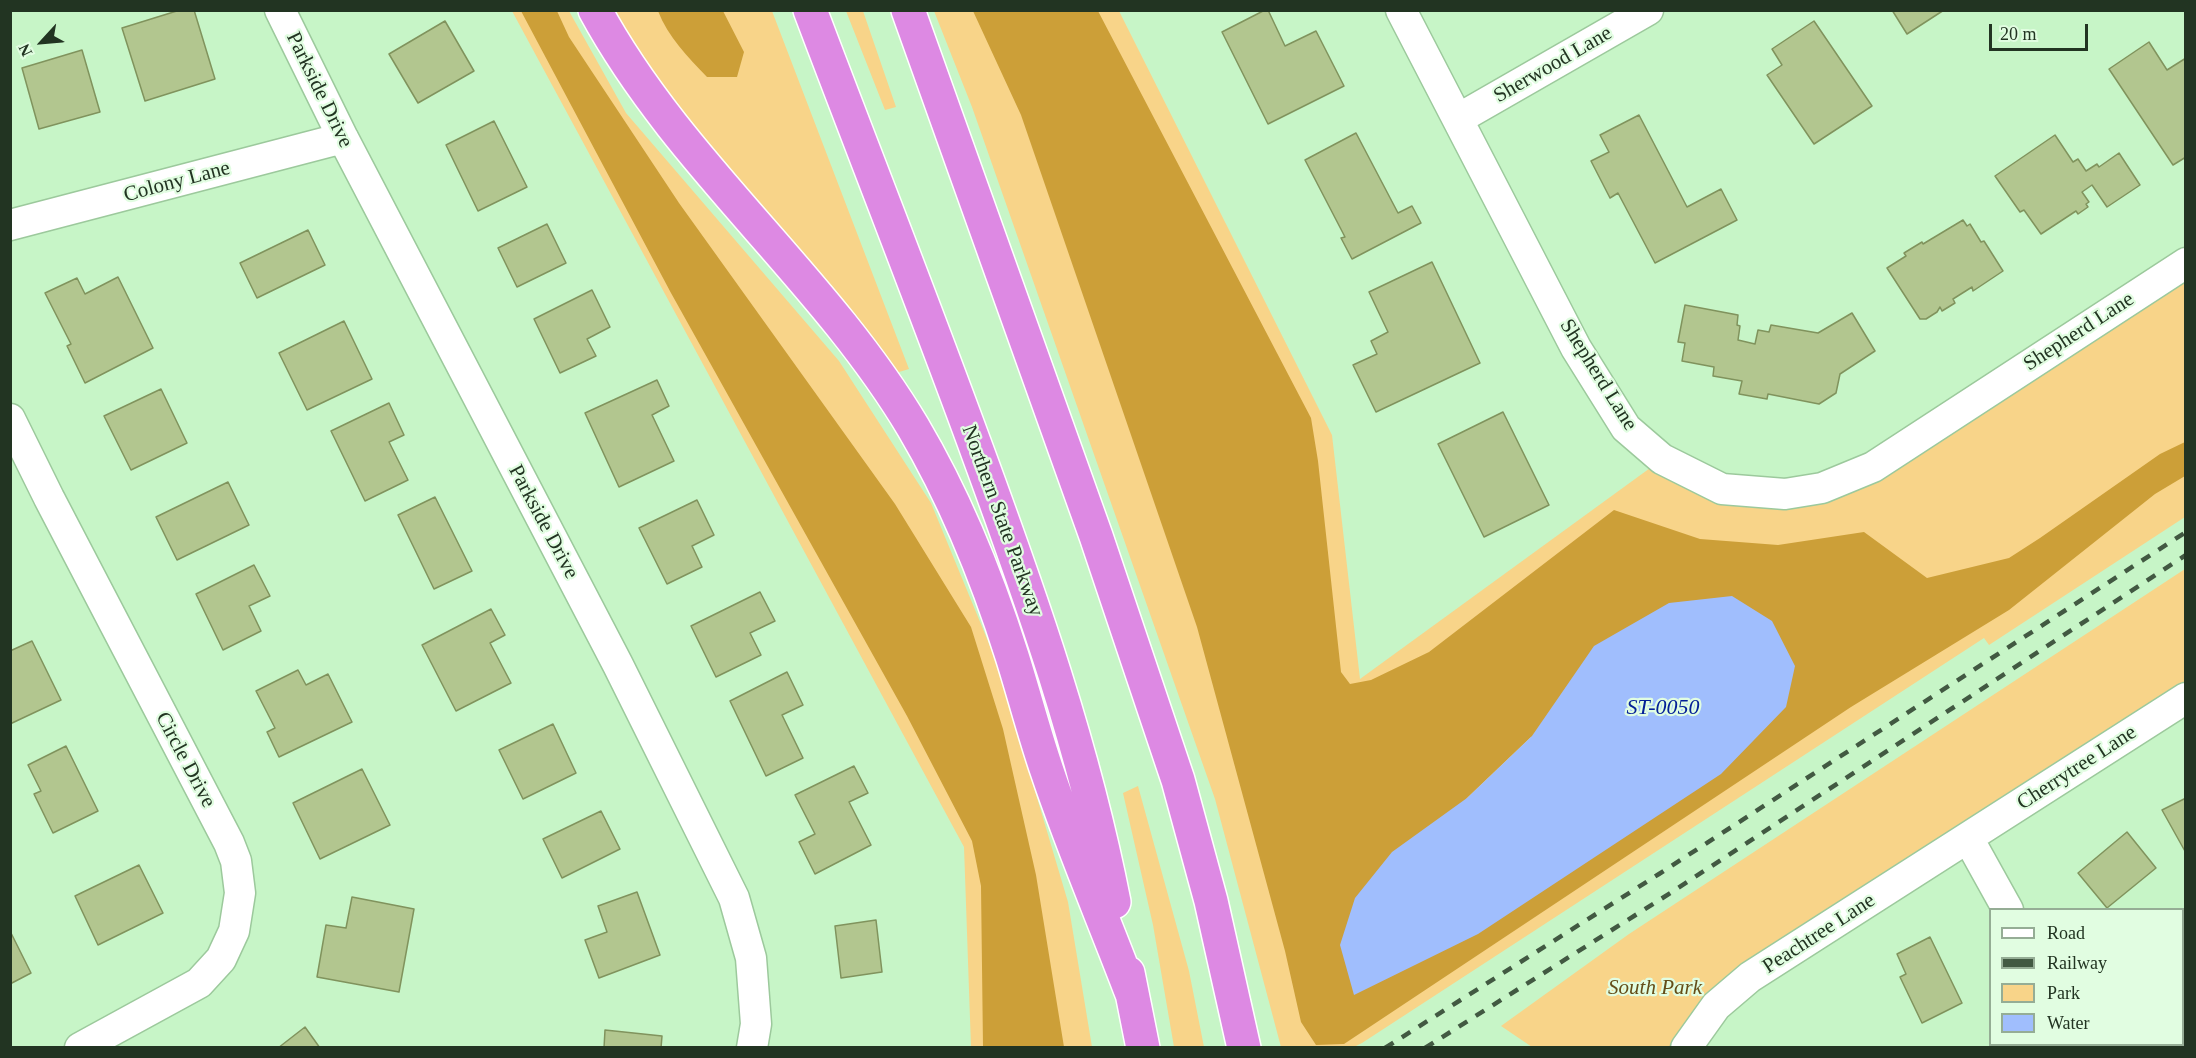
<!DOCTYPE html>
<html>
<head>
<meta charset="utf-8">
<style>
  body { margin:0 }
  #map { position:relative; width:2196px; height:1058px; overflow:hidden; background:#c7f5c7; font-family:Georgia,serif }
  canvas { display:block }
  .frame { position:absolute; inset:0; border:12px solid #223422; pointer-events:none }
  .legend { position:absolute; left:1989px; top:908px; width:195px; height:138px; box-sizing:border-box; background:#e1fde1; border:2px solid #95ad95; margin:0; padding:8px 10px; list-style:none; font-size:18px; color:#223422 }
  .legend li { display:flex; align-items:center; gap:12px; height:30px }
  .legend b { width:30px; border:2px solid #95ad95 }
  .north { position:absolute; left:12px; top:12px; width:60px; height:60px; -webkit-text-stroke:4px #e1fde1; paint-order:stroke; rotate:244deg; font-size:16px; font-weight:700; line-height:24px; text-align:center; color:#223422 }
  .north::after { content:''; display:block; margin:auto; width:21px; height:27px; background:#223422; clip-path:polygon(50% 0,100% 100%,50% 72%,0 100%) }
  .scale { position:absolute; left:1989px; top:24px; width:99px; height:27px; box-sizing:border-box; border:3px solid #223422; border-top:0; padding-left:8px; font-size:18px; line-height:21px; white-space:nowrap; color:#223422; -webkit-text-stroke:4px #e1fde1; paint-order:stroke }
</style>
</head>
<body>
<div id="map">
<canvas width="2196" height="1058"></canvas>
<div class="frame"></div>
<ul class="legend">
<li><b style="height:8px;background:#fff"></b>Road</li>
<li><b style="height:8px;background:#425942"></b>Railway</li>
<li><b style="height:16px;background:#f8d489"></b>Park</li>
<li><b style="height:16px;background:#a0befd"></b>Water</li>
</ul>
<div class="north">N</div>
<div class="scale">20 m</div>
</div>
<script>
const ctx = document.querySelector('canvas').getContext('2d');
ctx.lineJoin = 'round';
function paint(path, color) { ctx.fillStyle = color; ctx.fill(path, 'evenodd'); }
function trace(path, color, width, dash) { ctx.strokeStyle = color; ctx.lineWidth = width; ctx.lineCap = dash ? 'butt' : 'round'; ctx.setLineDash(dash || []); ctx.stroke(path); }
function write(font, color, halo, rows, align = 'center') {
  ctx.font = font + ' Georgia,serif'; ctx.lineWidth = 4.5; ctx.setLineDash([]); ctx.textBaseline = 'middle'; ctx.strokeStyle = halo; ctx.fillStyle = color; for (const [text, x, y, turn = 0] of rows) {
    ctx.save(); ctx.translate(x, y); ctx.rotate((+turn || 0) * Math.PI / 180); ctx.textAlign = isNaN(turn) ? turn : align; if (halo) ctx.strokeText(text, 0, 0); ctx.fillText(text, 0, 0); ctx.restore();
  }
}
const green = new Path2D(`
  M512 11H569L626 113 839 361 931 503 997 663 1068 902 1092 1047H971L964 847Z
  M610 11H772L909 369 889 375 839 296 736 185 662 91Z
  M846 11H863L896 107 885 110Z
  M934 11H1119L1332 435 1360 679 1657 463 1820 493 2185 263V517L1989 645 1984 638 1362 1043 1354 1047H1281L1215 799 972 107Z
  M2185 569V698L1750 977 1686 1047H1532L1501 1026 1629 934Z
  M1138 786 1189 971 1204 1047H1174L1153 925 1123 793Z`);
const forest = new Path2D(`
  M521 11H557L569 37 679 203 895 504 971 627 1003 729 1036 875 1064 1047H983L981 886 972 841 907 716 671 293Z
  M658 11H723L744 52 737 77H707C688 57 668 37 658 11Z
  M973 11H1098L1311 418 1318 461 1341 672 1350 684 1371 680 1429 652 1614 510 1700 539 1778 545 1864 532 1927 578 2009 558 2040 538 2160 454 2185 442V476L2155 494 2009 610 1851 707 1344 1044 1316 1045 1301 1022 1285 951 1197 627 1021 115ZM1594 646 1354 994 1467 798 1532 736Z`);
const water = new Path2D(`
  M1732 596 1772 621 1795 666 1786 707 1721 774 1478 934 1354 995 1340 945 1355 898 1392 852 1467 798 1532 736 1594 646 1669 603Z`);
const building = new Path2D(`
  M180 10H194L215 79 145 101 122 28Z
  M1265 10H1268L1285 46 1316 31 1344 86 1268 124 1222 32Z
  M1892 10H1944L1907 34Z
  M445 21 474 71 418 103 389 54Z
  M1814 21 1872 106 1814 144 1767 75 1782 65 1772 49Z
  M2149 42 2167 70 2186 58V157L2173 165 2109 69Z
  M82 50 100 112 39 129 22 68Z
  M1639 115 1687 207 1721 189 1737 220 1655 263 1618 193 1610 198 1591 161 1609 152 1600 135Z
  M494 121 527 187 478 211 446 145Z
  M1356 133 1398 213 1412 206 1421 223 1352 259 1341 238 1345 237 1305 160Z
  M2055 135 2073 162 2078 159 2086 171 2097 164 2099 167 2119 153 2140 185 2107 207 2092 185 2082 192 2089 202 2086 204 2088 207 2078 214 2076 211 2041 234 2024 210 2020 212 1995 176Z
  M1963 220 1967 226 1970 224 1981 242 1984 241 2003 271 1973 291 1972 287 1953 299 1955 303 1942 311 1940 307 1937 312 1926 319H1920L1887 268 1906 256 1904 253 1922 242 1923 244Z
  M547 224 566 263 517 287 498 248Z
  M308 230 325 265 257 298 240 263Z
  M1432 262 1480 363 1376 412 1353 365 1377 354 1371 341 1388 332 1369 292Z
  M118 277 153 348 85 383 67 346 71 344 45 293 77 278 85 294Z
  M592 290 610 327 587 339 596 356 560 373 534 319Z
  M1685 305 1738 315 1737 325 1740 326 1738 340 1755 344 1758 330 1769 332 1771 325 1818 333 1852 313 1875 351 1840 374 1836 393 1819 404 1768 394 1767 399 1739 394 1742 381 1713 376 1714 367 1682 361 1685 343 1678 342Z
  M344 321 372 379 307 410 279 353Z
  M657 380 669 406 652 415 674 461 619 487 585 413Z
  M161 389 187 443 131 470 104 416Z
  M389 403 404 435 389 442 408 480 365 501 331 431Z
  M1503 412 1549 505 1484 537 1438 444Z
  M228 482 249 525 177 560 156 517Z
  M435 497 472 571 434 589 398 515Z
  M697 500 714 535 692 546 702 567 667 584 639 528Z
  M254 565 270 596 249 606 261 631 223 650 196 594Z
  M760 592 775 621 750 633 761 655 716 677 691 626Z
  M491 609 505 635 490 643 511 683 456 711 422 645Z
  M32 641 61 700 10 724V651Z
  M298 670 306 685 328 674 352 722 279 757 267 732 275 728 256 691Z
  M787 672 803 705 782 715 803 758 766 776 730 701Z
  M553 724 576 773 523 799 499 750Z
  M66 746 98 811 53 833 34 794 41 791 28 765Z
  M854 766 868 793 849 802 871 845 815 874 799 842 815 834 795 795Z
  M362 769 390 825 320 859 293 803Z
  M2186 798V853L2162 810Z
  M601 811 620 849 562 878 543 839Z
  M2127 832 2156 868 2107 908 2078 873Z
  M139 865 163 913 98 945 75 896Z
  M637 892 660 955 599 978 585 940 607 932 598 906Z
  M352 897 414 909 399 992 317 977 326 925 346 928Z
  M876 920 882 972 841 978 835 926Z
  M10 931 31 973 10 984Z
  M1930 937 1962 1003 1922 1023 1900 977 1906 974 1897 954Z
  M2186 982V1048H2153L2152 1044H2182V983Z
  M305 1027 320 1048H278Z
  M605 1030 662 1036 661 1048H604Z`);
const minor = new Path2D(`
  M280 10 343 138 618 665 734 898 751 958 756 1024 752 1048
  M1401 10 1576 348 1626 428 1662 459 1722 489 1785 494 1822 488 1873 467 2186 263
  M1458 119 1648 10
  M10 225 343 138
  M10 419 49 498 229 843 236 861 240 893 234 931 221 959 199 983 80 1048
  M1968 838 2008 910
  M2071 1044 2072 1048
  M1686 1048 1716 1006 1750 977 2186 698`);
const motorway = new Path2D(`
  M595 10C679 165 823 276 913 427 955 498 987 577 1012 656 1024 694 1034 733 1047 771 1072 846 1104 920 1132 994
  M810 10C866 158 924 305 978 453 1032 600 1084 748 1114 902
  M908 10 1096 536 1178 780 1211 901 1244 1048
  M1128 973 1143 1048`);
const rail = new Path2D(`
  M1385 1048 1659 874 2186 532
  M1425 1048 1672 892 2186 555`);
const streetNames = [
  ["Sherwood Lane",1553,65,-30],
  ["Parkside Drive",319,90,64],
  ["Colony Lane",177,182,-15],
  ["Shepherd Lane",2079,332,-33],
  ["Shepherd Lane",1598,375,58],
  ["Northern State Parkway",1002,521,70],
  ["Parkside Drive",543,522,62],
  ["Circle Drive",185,760,62],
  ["Cherrytree Lane",2077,768,-33],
  ["Peachtree Lane",1819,934,-33]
];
const parkNames = [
  ["South Park",1655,988]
];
const waterNames = [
  ["ST-0050",1663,708]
];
paint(green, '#f8d489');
paint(forest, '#cc9f38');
paint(water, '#a0befd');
paint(building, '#b2c68f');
trace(building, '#80935d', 1.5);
trace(minor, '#9cc99c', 33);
trace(motorway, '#fff', 36);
trace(minor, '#fff', 30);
trace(motorway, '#dd89e3', 33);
trace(rail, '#425942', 4.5, [10, 10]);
write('21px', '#223422', '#e1fde1', streetNames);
write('italic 21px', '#644d17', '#e1fde1', parkNames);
write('italic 22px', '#042097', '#e1fde1', waterNames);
</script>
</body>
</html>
